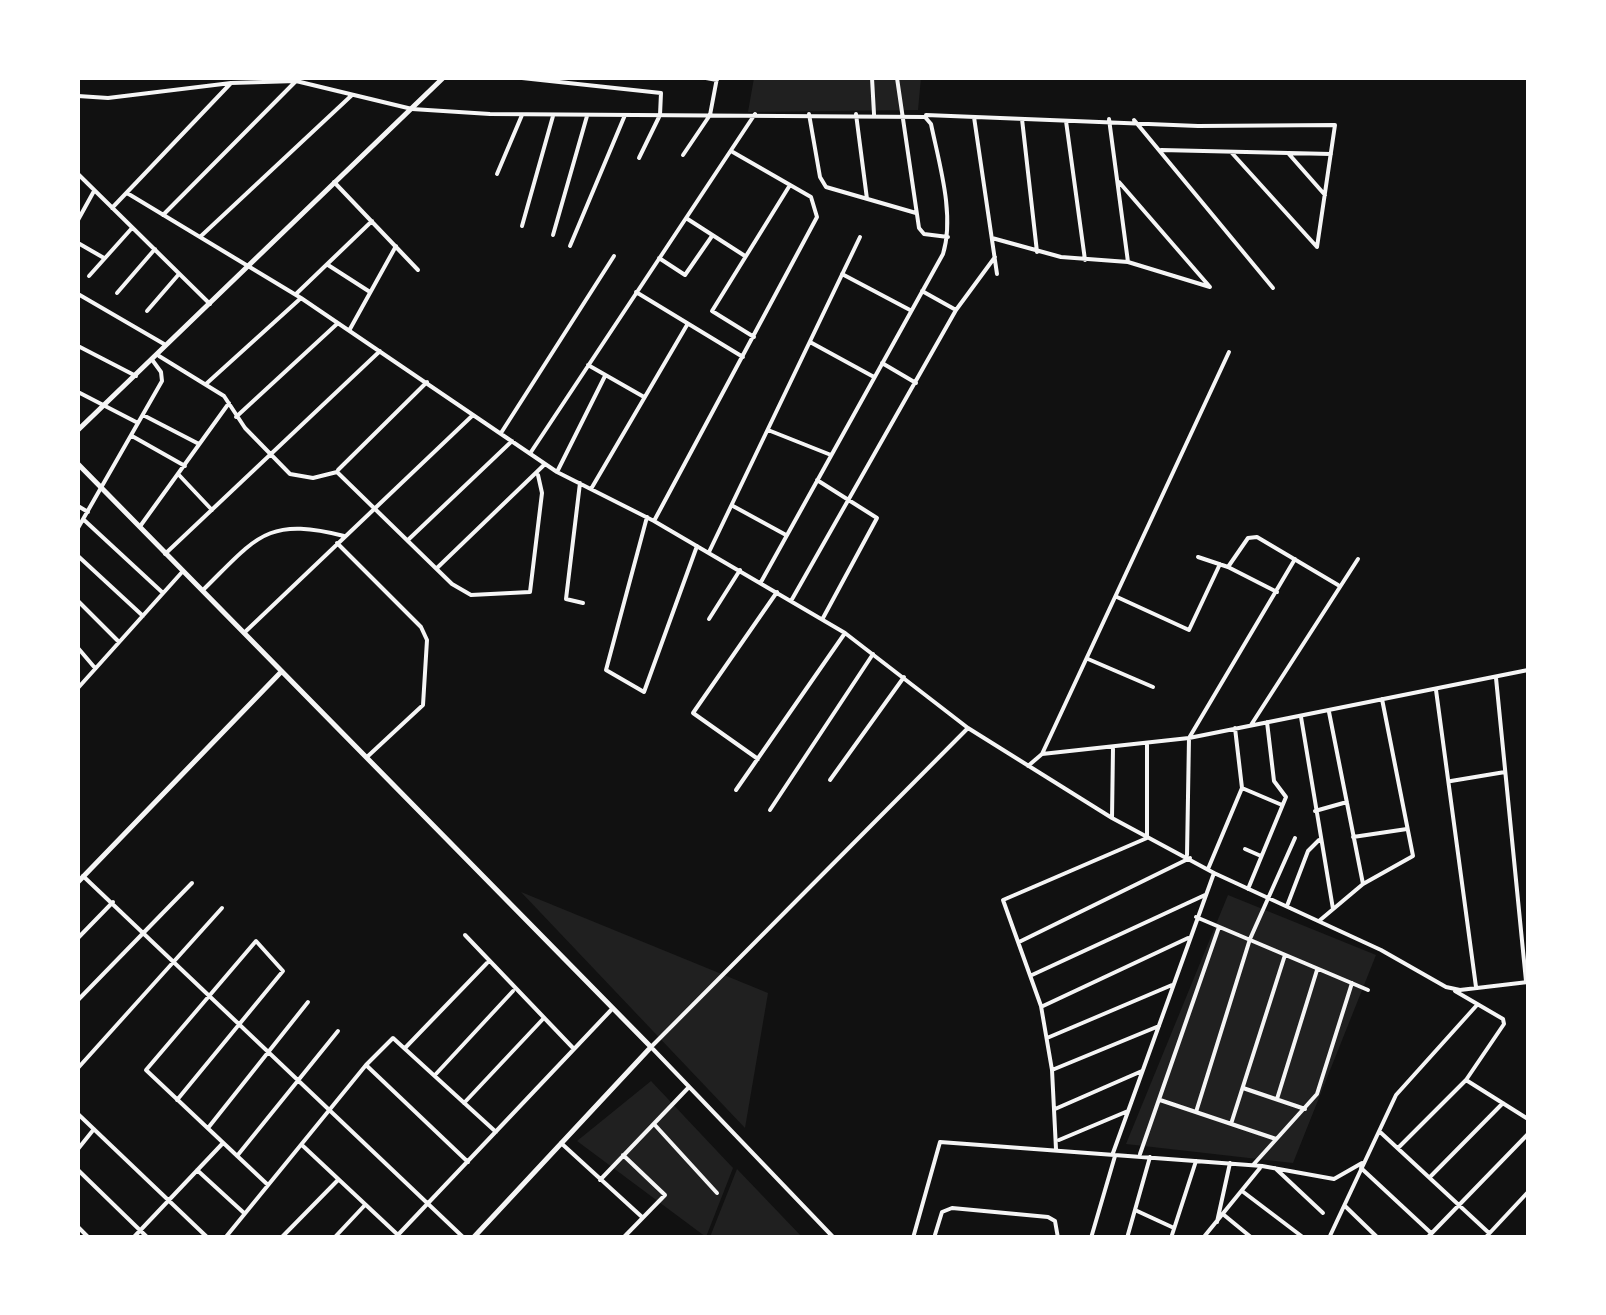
<!DOCTYPE html>
<html>
<head>
<meta charset="utf-8">
<style>
  body { margin:0 }
  #map { position:relative; width:1606px; height:1315px; overflow:hidden; background:#111; font-family:Signika,sans-serif }
  canvas { display:block }
  .frame { position:absolute; inset:0; border:80px solid #fff; pointer-events:none }
</style>
</head>
<body>
<div id="map">
<canvas width="1606" height="1315"></canvas>
<div class="frame"></div>
</div>
<script>
const ctx = document.querySelector('canvas').getContext('2d');
ctx.lineJoin = 'round';
function paint(path, color) { ctx.fillStyle = color; ctx.fill(path, 'evenodd'); }
function trace(path, color, width, dash) { ctx.strokeStyle = color; ctx.lineWidth = width; ctx.lineCap = dash ? 'butt' : 'round'; ctx.setLineDash(dash || []); ctx.stroke(path); }
const green = new Path2D(`
  M754 78H921L918 110 748 112Z
  M521 892 768 993 745 1128Z
  M1228 895 1376 955 1293 1163 1126 1144Z
  M651 1081 733 1168 706 1237 577 1141Z
  M737 1169 802 1237H710Z`);
const minor = new Path2D(`
  M522 78 661 93 660 115 639 158
  M706 78 717 80
  M872 78 874 114
  M897 78 919 228 924 234 948 237
  M78 96 108 98 231 83
  M809 114 820 177 826 187 916 213
  M856 114 867 199
  M926 115 1198 126 1335 125 1317 247
  M974 117 997 274
  M1022 119 1037 252
  M1109 119 1128 262
  M1134 120 1273 288
  M1066 121 1085 260
  M1161 150 1331 154
  M1231 152 1317 247
  M1288 153 1325 195
  M683 155 710 115 717 78
  M78 174 210 304
  M497 174 522 115
  M334 182 418 270
  M127 193 301 298 557 472 654 521 845 633 968 728 1112 818 1214 873 1381 950 1446 987 1460 990 1528 982
  M112 208 231 83 296 81 412 109 490 114 925 117 931 124C939 163 955 215 943 254L761 582
  M163 215 296 81
  M686 218 745 256
  M78 220 94 191
  M522 226 553 116
  M553 235 587 116
  M200 237 352 95
  M992 238 1061 257 1128 262 1210 287 1119 182
  M78 243 104 258
  M570 246 625 115
  M659 258 685 275 712 236
  M328 265 370 292
  M842 274 910 310
  M89 276 132 228
  M922 291 956 310
  M636 292 743 357
  M117 293 155 249
  M78 294 164 344
  M296 294 372 221
  M147 311 179 274
  M350 329 396 246
  M754 337 712 311 790 185
  M810 342 874 377
  M78 346 136 376
  M159 356 224 396 245 428 290 474 313 478 337 472 452 584 471 595 530 592 542 493 538 475
  M882 363 916 383
  M588 365 644 397
  M206 384 301 298
  M78 392 138 423
  M143 415 199 444
  M236 417 338 323
  M768 430 831 455
  M501 433 614 256
  M132 436 185 466
  M531 452 755 114
  M338 470 427 382
  M557 472 605 376
  M179 475 212 510
  M817 480 877 518 823 618
  M580 483 566 599 583 603
  M591 489 687 325
  M78 506 88 512
  M733 506 786 535
  M647 517 606 670 644 692 697 546
  M83 519 163 593
  M654 521 817 217 811 197 731 151
  M141 525 229 403
  M78 528 162 381 161 372 153 361
  M409 539 512 441
  M337 543 421 627 427 640 423 705 367 757
  M709 552 860 237
  M165 554 380 351
  M78 556 143 616
  M1198 557 1228 567 1277 592
  M1228 567 1248 538 1257 537 1338 585
  M437 568 545 464
  M203 590C256 538 266 516 344 536
  M1117 597 1189 630 1220 564
  M78 601 119 642
  M791 601 956 310 995 257
  M709 619 740 570
  M245 632 473 415
  M78 648 95 668
  M1088 659 1153 687
  M1496 678 1526 981
  M78 688 183 571
  M1436 690 1476 987
  M1329 712 1363 884
  M1301 717 1333 909
  M1251 725 1358 559
  M1042 754 1229 352
  M758 759 693 713 777 592
  M1028 766 1042 754 1189 738 1528 670
  M830 780 904 677
  M1451 781 1505 772
  M1242 788 1282 805
  M736 790 845 633
  M770 810 873 654
  M1315 811 1347 802
  M1112 818 1113 748
  M1353 837 1407 829
  M1245 849 1261 856
  M1187 855 1189 738 1295 559
  M1208 869 1242 788 1235 728
  M83 876 464 1238
  M1248 889 1286 797 1274 781 1267 722
  M1287 906 1308 851 1319 840
  M1196 917 1368 990
  M1319 921 1363 884 1413 856 1382 699
  M465 935 574 1049
  M78 938 113 902
  M1019 942 1190 858
  M1032 975 1205 895
  M78 1000 192 883
  M1043 1006 1188 938
  M1047 1038 1172 985
  M405 1048 487 963
  M366 1065 468 1162
  M78 1068 222 908
  M1052 1070 1159 1026
  M435 1075 513 991
  M1466 1080 1528 1119
  M1243 1088 1305 1109
  M1277 1099 1317 970
  M177 1100 283 971 256 941 146 1070 268 1185
  M1160 1100 1276 1139
  M464 1103 543 1019
  M1055 1109 1142 1071
  M1196 1112 1250 939 1295 838
  M78 1114 208 1238
  M654 1124 717 1193
  M1231 1124 1285 955
  M208 1128 308 1002
  M1379 1131 1489 1233
  M1059 1140 1128 1111
  M561 1143 642 1217
  M303 1146 398 1235
  M1398 1148 1466 1080 1504 1024 1503 1019 1455 991
  M78 1149 94 1129
  M1056 1149 1052 1070 1041 1006 1003 900 1147 838V744
  M1113 1153 1214 873
  M1140 1154 1219 927
  M623 1155 665 1195 623 1238
  M237 1156 338 1031
  M1253 1165 1317 1094 1352 983
  M1275 1168 1323 1213
  M1361 1168 1431 1233
  M78 1170 148 1238
  M197 1170 244 1213
  M1430 1177 1503 1103
  M600 1180 689 1087
  M1242 1191 1304 1238
  M1345 1206 1378 1238
  M1135 1210 1174 1228
  M1224 1215 1252 1238
  M1217 1222 1230 1163
  M78 1227 89 1238
  M133 1238 223 1143
  M225 1238 366 1065 393 1038 496 1132
  M281 1238 337 1181
  M334 1238 365 1205
  M395 1238 612 1009
  M834 1238 651 1047 968 728
  M913 1238 940 1142 1262 1166 1334 1179 1362 1163
  M934 1238 942 1212 952 1208 1048 1217 1055 1221 1058 1238
  M1091 1238 1115 1156
  M1127 1238 1150 1157
  M1171 1238 1196 1161
  M1203 1238 1260 1168
  M1329 1238 1396 1095 1477 1005
  M1427 1238 1528 1134
  M1485 1238 1528 1192`);
const tertiary = new Path2D(`
  M78 464 651 1047 473 1238
  M78 882 281 672`);
const secondary = new Path2D(`
  M78 430 443 78`);
paint(green, '#202020');
trace(minor, '#f5f5f5', 4);
trace(tertiary, '#f5f5f5', 5);
trace(secondary, '#f5f5f5', 5);
</script>
</body>
</html>
